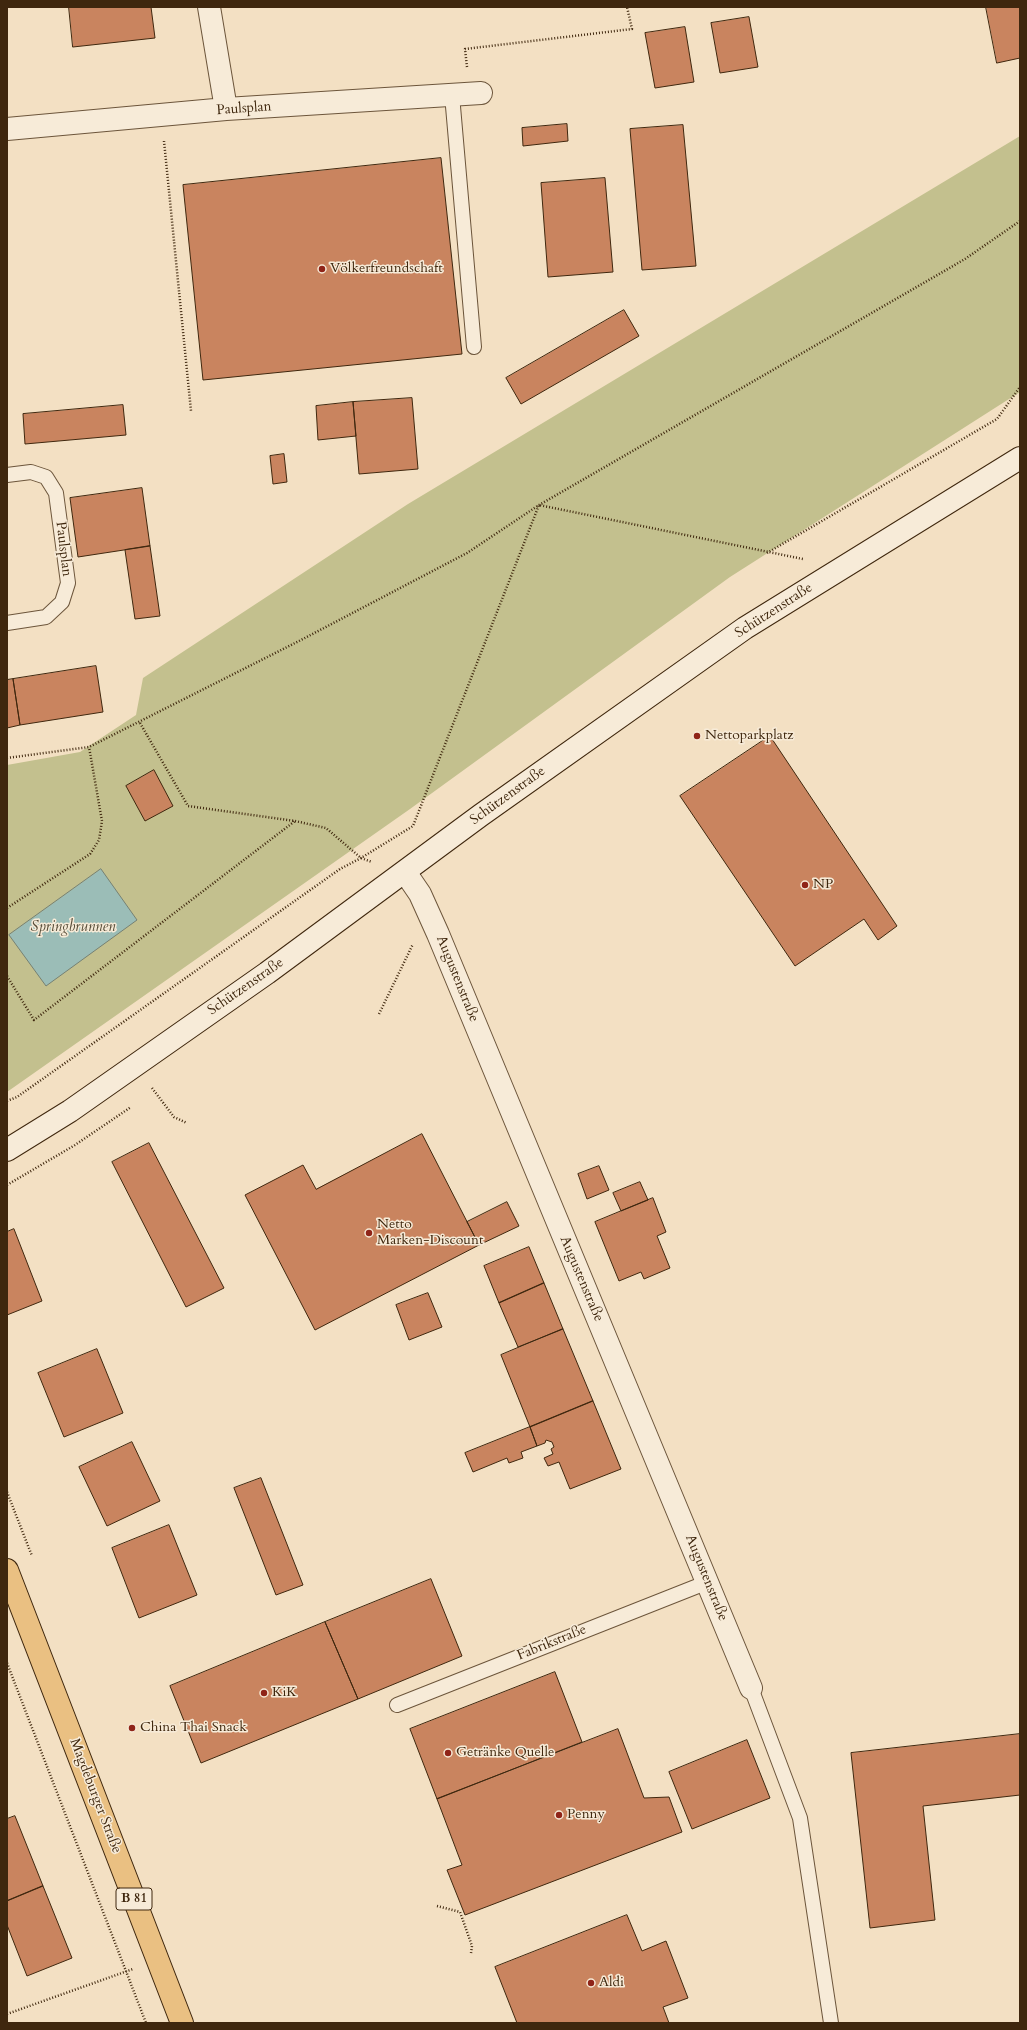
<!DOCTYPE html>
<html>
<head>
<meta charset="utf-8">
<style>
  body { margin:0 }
  #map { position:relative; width:1027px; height:2030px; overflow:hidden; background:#f3e0c3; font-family:Cardo,serif }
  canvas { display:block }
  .frame { position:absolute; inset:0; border:8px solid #3f270e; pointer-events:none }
</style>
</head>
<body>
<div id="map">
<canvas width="1027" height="2030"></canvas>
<div class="frame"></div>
</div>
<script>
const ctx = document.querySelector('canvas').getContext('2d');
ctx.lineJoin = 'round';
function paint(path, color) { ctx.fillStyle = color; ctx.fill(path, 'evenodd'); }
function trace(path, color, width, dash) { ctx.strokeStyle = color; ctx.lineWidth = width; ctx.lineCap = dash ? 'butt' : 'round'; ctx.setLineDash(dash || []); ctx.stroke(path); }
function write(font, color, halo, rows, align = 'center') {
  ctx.font = font + ' Cardo,serif'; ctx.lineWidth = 3; ctx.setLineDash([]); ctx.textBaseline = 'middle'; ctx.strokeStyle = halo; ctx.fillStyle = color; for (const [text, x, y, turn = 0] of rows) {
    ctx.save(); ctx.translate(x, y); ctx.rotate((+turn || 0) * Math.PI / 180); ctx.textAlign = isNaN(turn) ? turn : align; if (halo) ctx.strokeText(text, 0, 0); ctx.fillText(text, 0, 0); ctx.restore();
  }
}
const green = new Path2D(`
  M1020 136V392L730 577 410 809 7 1092V765L80 752 136 715 143 678 408 504Z`);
const water = new Path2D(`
  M101 869 137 920 46 986 9 935Z`);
const building = new Path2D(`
  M69 7H151L155 38 73 47Z
  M986 7H1020V58L997 63Z
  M749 17 758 67 720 73 711 23Z
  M685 27 694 82 655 88 645 33Z
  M567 124 568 141 523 146 522 128Z
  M683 125 696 266 642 270 630 129Z
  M441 158 462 354 203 380 183 185Z
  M605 178 613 272 548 277 541 183Z
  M624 310 639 336 521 404 506 378Z
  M412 398 418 469 359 474 353 402Z
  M353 402 356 436 318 440 316 406Z
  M123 405 126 435 25 444 23 414Z
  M284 454 287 482 273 484 270 456Z
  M142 488 150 546 78 557 70 498Z
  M150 546 160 616 135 619 125 550Z
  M96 666 103 712 20 725 13 679Z
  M13 679 20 725 7 728V680Z
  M770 736 897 926 878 940 864 919 795 966 680 796Z
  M154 770 173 806 145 821 126 786Z
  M422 1134 479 1245 315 1330 245 1195 303 1165 316 1189Z
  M149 1143 224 1288 186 1307 112 1162Z
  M599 1166 609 1190 587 1199 578 1174Z
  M640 1182 648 1200 621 1211 613 1193Z
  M653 1198 666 1232 657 1236 670 1268 644 1279 641 1272 619 1281 595 1222Z
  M507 1202 519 1226 479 1245 467 1222Z
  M14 1229 42 1301 7 1315V1232Z
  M529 1247 544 1283 499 1303 484 1266Z
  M544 1283 563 1329 518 1347 499 1303Z
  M428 1293 442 1327 409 1340 396 1305Z
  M563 1329 593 1401 530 1427 501 1355Z
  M97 1349 123 1413 64 1437 38 1373Z
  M593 1401 621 1469 570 1489 559 1462 548 1466 544 1458 553 1454 551 1449 554 1447 552 1442 546 1440 545 1443 537 1446 530 1427Z
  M530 1427 537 1446 521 1452 523 1458 509 1463 507 1458 473 1472 465 1453Z
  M132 1442 160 1501 107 1526 79 1467Z
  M261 1478 303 1585 276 1595 234 1488Z
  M169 1525 197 1595 139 1618 112 1548Z
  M431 1579 462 1656 358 1699 325 1622Z
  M325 1622 358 1699 201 1763 170 1686Z
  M555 1672 582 1742 437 1799 410 1729Z
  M618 1729 644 1798 669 1797 682 1832 465 1915 447 1870 462 1865 437 1799Z
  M1020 1734V1795L923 1806 935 1920 870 1928 851 1753Z
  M747 1740 770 1798 692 1829 669 1772Z
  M15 1816 43 1886 7 1901V1819Z
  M43 1886 72 1958 27 1976 7 1925V1901Z
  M627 1915 642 1951 666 1941 688 1998 663 2007 669 2023H517L495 1967Z`);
const path = new Path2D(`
  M467 67 465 49 632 29 627 7
  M164 141 191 411
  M767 553 997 419 1020 387
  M140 723 188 806 295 821 326 828 361 858 372 862
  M7 758 89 747 301 640 467 553 539 505 965 259 1020 221
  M7 908 90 854 99 840 102 821 89 747
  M7 976 34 1020 295 821
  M379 1014 413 944
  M152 1088 174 1117 187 1123
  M7 1101 17 1097 340 869 361 858 413 826 539 505 803 559
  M7 1185 75 1145 131 1107
  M7 1492 32 1556
  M7 1663 146 2023
  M437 1906 460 1912 472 1946 471 1953
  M7 2014 133 1969`);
const lane = new Path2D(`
  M452 95 474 347
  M7 475 31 472 46 477 56 493 68 583 62 602 46 617 7 623
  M751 1688 800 1818 831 2023
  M397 1705 708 1582`);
const street = new Path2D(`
  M209 7 226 109
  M7 129 226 109 481 93
  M405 872 420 894 438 934 751 1688`);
const secondary = new Path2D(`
  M7 1150 70 1111 267 973 481 815 745 628 1020 458`);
const primary = new Path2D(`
  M7 1570 182 2023`);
const markers = [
  [322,269,4,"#8f2418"],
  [697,736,4,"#8f2418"],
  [805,885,4,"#8f2418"],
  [369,1233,4,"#8f2418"],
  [264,1693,4,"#8f2418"],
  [132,1728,4,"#8f2418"],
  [448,1753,4,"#8f2418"],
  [559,1815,4,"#8f2418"],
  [591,1983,4,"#8f2418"]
];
const shields = [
  [134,1899,36]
];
const shieldNames = [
  ["B 81",134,1899]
];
const streetNames = [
  ["Paulsplan",244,109,-4],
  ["Paulsplan",63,549,83],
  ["Schützenstraße",774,611,-33],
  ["Schützenstraße",508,796,-36],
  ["Augustenstraße",457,979,68],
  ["Schützenstraße",246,987,-35],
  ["Augustenstraße",581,1279,67],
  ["Augustenstraße",706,1578,68],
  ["Fabrikstraße",552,1643,-22],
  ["Magdeburger Straße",95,1796,69]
];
const poiNames = [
  ["Völkerfreundschaft",330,269],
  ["Nettoparkplatz",705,736],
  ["NP",813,885],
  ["Netto",377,1225],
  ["Marken-Discount",377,1241],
  ["KiK",272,1693],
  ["China Thai Snack",140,1728],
  ["Getränke Quelle",456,1753],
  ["Penny",567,1815],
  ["Aldi",599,1983]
];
const waterNames = [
  ["Springbrunnen",73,928]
];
paint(green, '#c3c08e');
paint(water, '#9bbdb7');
trace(water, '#768173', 1);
paint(building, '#c9845f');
trace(building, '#3f270e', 1);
trace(lane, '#6c553b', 16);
trace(street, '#6c553b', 24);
trace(secondary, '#3f270e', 24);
trace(primary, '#3f270e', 24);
trace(path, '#3f270e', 2.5, [1, 2]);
trace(lane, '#f7ebd8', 14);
trace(street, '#f7ebd8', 22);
trace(secondary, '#f7ebd8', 22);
trace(primary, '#eac082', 22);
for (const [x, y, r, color] of markers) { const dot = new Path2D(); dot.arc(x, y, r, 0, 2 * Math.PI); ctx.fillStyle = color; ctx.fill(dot); trace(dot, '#f7ebd8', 1.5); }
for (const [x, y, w] of shields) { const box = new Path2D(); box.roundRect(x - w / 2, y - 11, w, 22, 3); ctx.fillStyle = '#f7ebd8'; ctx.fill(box); trace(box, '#3f270e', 1); }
write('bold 13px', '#3f270e', null, shieldNames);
write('14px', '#3f270e', '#f7ebd8', streetNames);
write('14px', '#3f270e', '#f7ebd8', poiNames, 'left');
write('italic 15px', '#564c38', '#f7ebd8', waterNames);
</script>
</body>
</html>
